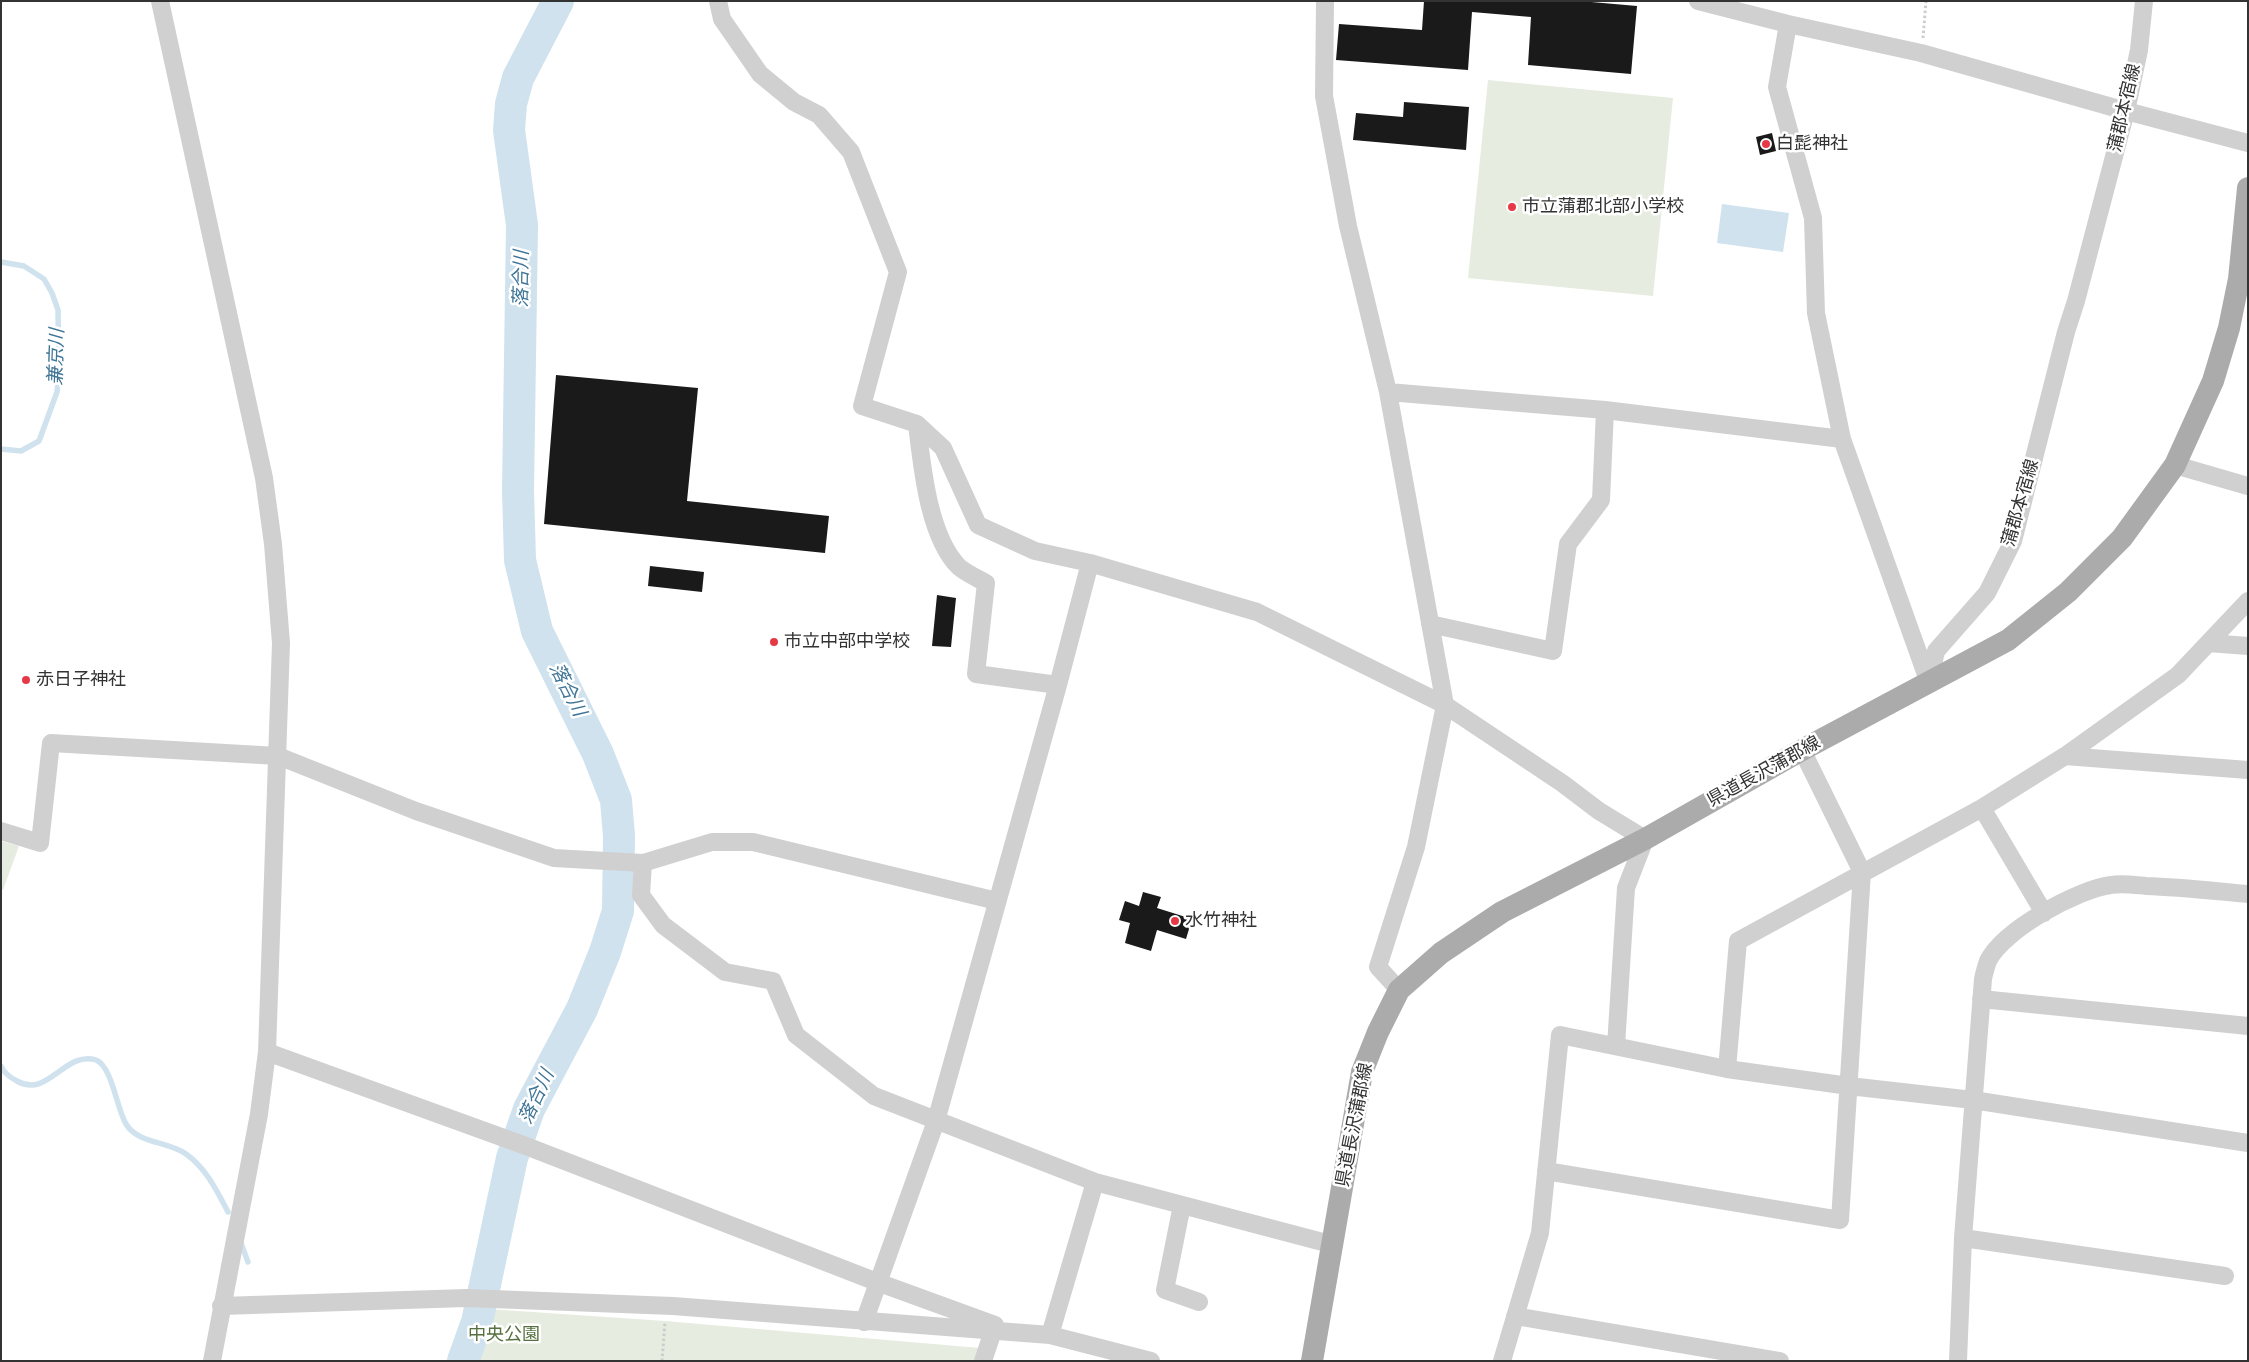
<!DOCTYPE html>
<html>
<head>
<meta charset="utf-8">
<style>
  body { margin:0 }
  #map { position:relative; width:2249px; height:1362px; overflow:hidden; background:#fff; font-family:"Space Grotesk",sans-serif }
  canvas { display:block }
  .frame { position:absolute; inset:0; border:2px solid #333; pointer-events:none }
</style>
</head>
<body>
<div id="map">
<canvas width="2249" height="1362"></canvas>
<div class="frame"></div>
</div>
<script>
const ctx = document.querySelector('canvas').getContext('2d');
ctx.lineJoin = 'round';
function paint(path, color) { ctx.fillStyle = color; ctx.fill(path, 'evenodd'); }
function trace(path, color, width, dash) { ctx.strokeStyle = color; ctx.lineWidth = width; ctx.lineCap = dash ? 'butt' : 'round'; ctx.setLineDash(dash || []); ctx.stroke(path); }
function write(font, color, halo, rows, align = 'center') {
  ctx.font = font + ' "Space Grotesk","Noto Sans JP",sans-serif'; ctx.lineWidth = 5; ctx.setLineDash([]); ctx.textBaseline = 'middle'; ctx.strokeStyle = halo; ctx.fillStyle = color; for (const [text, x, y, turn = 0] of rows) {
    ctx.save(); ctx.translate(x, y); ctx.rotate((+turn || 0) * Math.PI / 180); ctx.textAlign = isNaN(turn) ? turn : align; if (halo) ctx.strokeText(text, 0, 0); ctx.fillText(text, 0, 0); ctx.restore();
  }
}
const green = new Path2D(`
  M1488 80 1673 98 1653 296 1468 278Z
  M1 841 19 846 3 890 1 889Z
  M488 1309 665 1321 980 1348 976 1361H463Z`);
const water = new Path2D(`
  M1722 204 1789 213 1783 252 1717 243Z`);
const stream = new Path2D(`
  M1 262 24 266 44 279 52 293 58 310 59 374 57 392 39 441 21 451 1 449
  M1 1066C4 1073 11 1078 17 1081 48 1099 65 1050 96 1060 112 1066 117 1110 126 1124 138 1144 168 1141 186 1154 206 1168 217 1191 228 1212
  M241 1243 248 1262`);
const river = new Path2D(`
  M463 1361 477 1322 512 1158 529 1109 582 1009 605 952 618 911 619 836 616 800 598 754 537 631 520 560 518 490 522 225 509 130 511 104 518 78 558 1`);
const building = new Path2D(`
  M1424 1H1580L1637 6 1631 74 1528 65 1531 17 1472 12 1468 70 1336 60 1339 24 1422 30Z
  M1404 102 1469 107 1466 150 1353 140 1356 113 1403 117Z
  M1772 133 1776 151 1760 155 1756 137Z
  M556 375 698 388 687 501 829 516 825 553 544 524Z
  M650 566 704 572 702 592 648 586Z
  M937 595 956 598 951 647 932 646Z
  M1143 892 1161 897 1157 908 1192 919 1186 939 1157 930 1151 951 1125 943 1130 923 1119 920 1125 901 1139 906Z`);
const path = new Path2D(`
  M1923 38 1926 1
  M662 1361 665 1322`);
const minor = new Path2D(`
  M160 1 264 478 273 544 281 643 267 1052 259 1114 212 1361
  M718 1 722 19 760 74 794 102 819 115 851 152 898 272 862 406 917 424 943 448 978 525 1035 551 1090 563 1257 612 1445 705 1562 783 1599 811 1645 839 1626 888 1616 1046
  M1325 1 1324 96 1348 226 1388 392 1445 705 1416 847 1378 967 1399 990
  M1698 1 1788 24 1921 53 2126 111 2248 143
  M1788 24 1777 87 1813 218 1816 313 1842 439 1929 683
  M1388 392 1605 410 1842 439
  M917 424C922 465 928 536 959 567 966 573 977 578 986 583L976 674 1058 685
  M2175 465 2248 486
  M2248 601 2178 675 2065 756 2248 770
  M1430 624 1553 651 1568 544 1601 500 1605 410
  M2208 643 2248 646
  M1929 684 1936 651 1987 593 2013 541 2066 332 2076 301 2126 111 2139 50 2144 1
  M1982 808 2044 913
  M1 831 40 843 51 743 278 756 416 811 554 858 643 863 712 842H753L997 901
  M643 863 641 895 663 925 725 972 773 981 796 1035 874 1096 1095 1182 1334 1245
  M1981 999 2248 1026
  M267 1052 526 1146 877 1282 995 1325
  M1727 1069 1738 941 1982 808 2065 756
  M1546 1171 1840 1220 1862 872 1802 750
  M1182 1205 1165 1290 1199 1302
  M1963 1238 2225 1276
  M221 1306 466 1298 673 1306 1050 1335 1151 1361
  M1515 1316 1780 1361
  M864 1322 936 1121 1058 685 1090 563
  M1050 1335 1095 1182
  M983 1361 993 1331
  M1502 1361 1540 1233 1560 1035 1727 1069 1849 1086 1973 1100 2248 1143
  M1958 1361 1963 1238 1983 979C1984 974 1986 967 1988 961 2003 930 2078 889 2111 885 2122 883 2135 885 2146 886 2180 887 2214 891 2248 894`);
const major = new Path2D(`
  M1312 1361 1362 1072 1378 1032 1399 990 1441 953 1502 912 1645 839 1802 750 2008 640 2068 592 2122 538 2175 465 2213 381 2229 328 2239 279 2248 188`);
const markers = [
  [1766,144,5,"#e63946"],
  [1512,207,5,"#e63946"],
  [774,642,5,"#e63946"],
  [26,680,5,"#e63946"],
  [1175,921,5,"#e63946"]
];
const streetNames = [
  ["蒲郡本宿線",2125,108,-77],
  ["蒲郡本宿線",2021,503,-74],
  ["県道長沢蒲郡線",1764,772,-29],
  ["県道長沢蒲郡線",1355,1125,-79]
];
const poiNames = [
  ["白髭神社",1776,144],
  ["市立蒲郡北部小学校",1522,207],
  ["市立中部中学校",784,642],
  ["赤日子神社",36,680],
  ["水竹神社",1185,921]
];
const parkNames = [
  ["中央公園",504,1335]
];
const waterNames = [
  ["落合川",522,279,-89],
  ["兼京川",57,357,-88],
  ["落合川",567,690,63],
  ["落合川",537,1097,-65]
];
paint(green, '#e6ecdf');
paint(water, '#cfe2ee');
trace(stream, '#cfe2ee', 5.5);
trace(river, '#cfe2ee', 32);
paint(building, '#1a1a1a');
trace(path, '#cdcdcd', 3, [2.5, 2.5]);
trace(minor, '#d0d0d0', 18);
trace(major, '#ababab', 22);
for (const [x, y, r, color] of markers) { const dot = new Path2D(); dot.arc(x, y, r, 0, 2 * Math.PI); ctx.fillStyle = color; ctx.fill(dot); trace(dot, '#fff', 2); }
write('18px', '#333', '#fff', streetNames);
write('18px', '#333', '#fff', poiNames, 'left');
write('18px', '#56703f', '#fff', parkNames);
write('italic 19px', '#3f7597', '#fff', waterNames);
</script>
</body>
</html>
